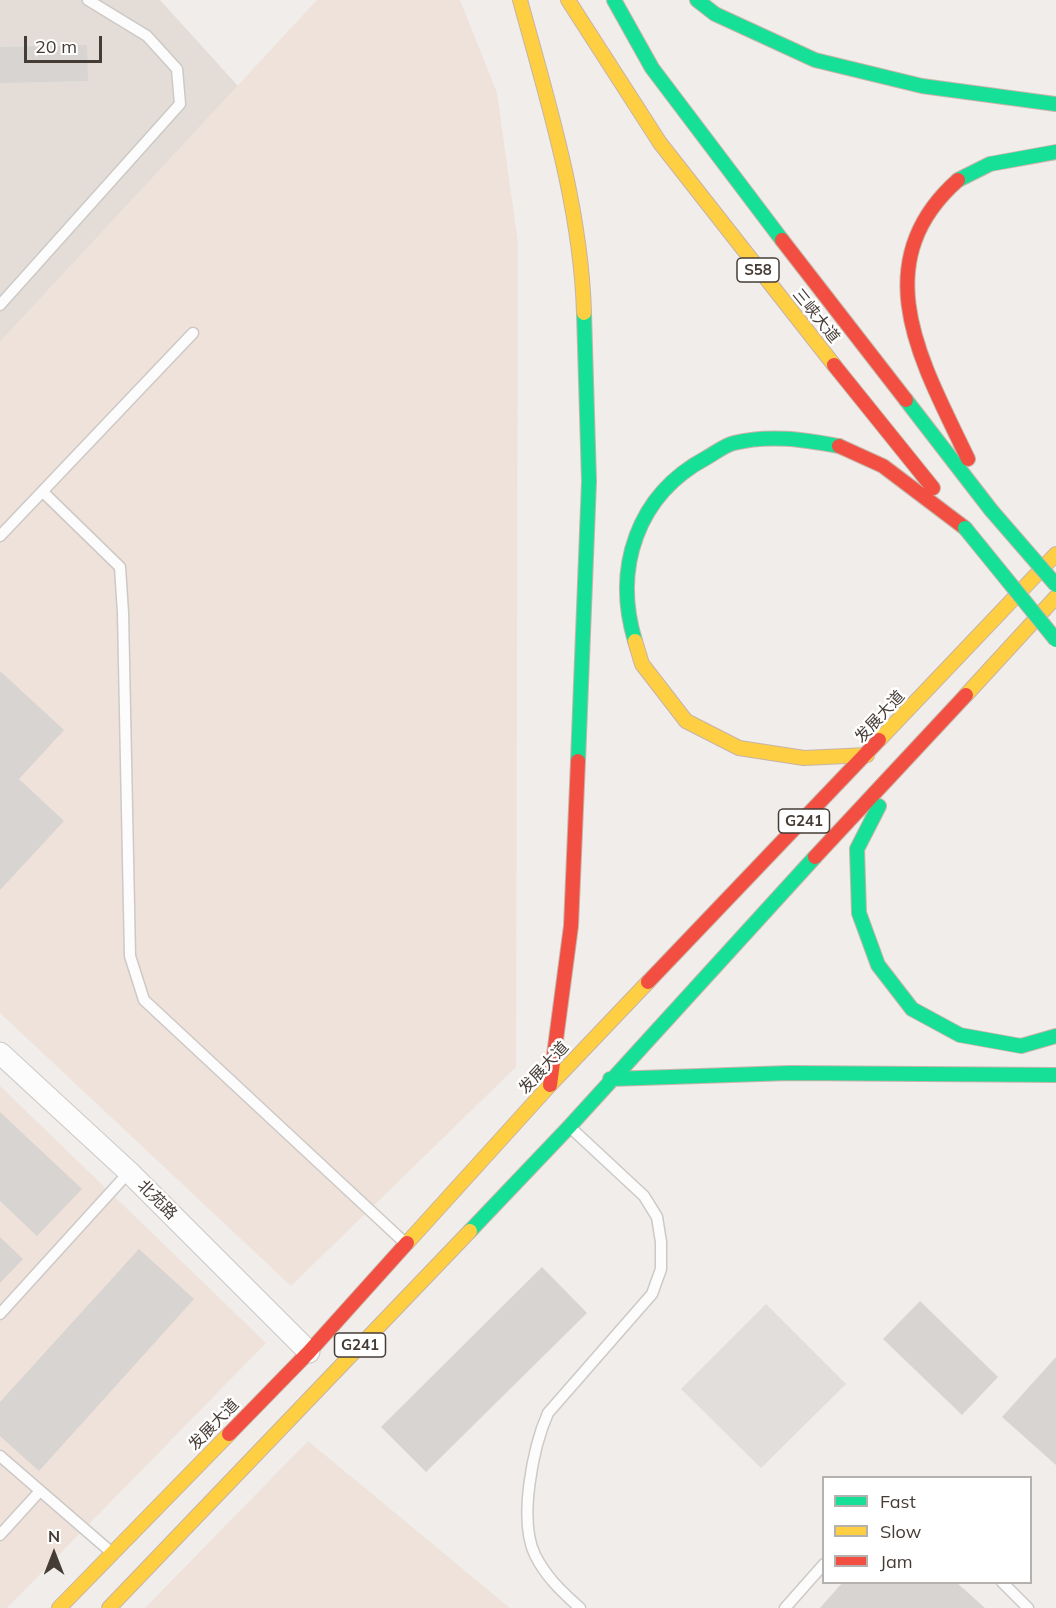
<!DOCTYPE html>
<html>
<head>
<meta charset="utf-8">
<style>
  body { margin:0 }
  #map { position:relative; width:1056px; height:1608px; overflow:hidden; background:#f0edea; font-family:Mulish,sans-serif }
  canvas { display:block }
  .legend { position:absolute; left:822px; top:1476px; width:210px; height:108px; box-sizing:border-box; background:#fff; border:2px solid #b5b1af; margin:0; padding:8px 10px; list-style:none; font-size:18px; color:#463c36 }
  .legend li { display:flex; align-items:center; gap:12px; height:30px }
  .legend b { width:30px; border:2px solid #b5b1af }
  .north { position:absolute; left:24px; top:1524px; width:60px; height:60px; -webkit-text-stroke:4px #fff; paint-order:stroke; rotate:0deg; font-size:16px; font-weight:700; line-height:24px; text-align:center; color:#463c36 }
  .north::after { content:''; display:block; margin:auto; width:21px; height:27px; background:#463c36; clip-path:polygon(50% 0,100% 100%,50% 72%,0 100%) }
  .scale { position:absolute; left:24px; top:36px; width:78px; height:27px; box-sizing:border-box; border:3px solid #463c36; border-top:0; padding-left:8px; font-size:18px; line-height:21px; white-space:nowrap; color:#463c36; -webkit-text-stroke:4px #fff; paint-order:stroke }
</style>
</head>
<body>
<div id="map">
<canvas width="1056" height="1608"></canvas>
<ul class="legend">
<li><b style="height:8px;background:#16e098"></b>Fast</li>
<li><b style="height:8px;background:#ffcf43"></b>Slow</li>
<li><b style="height:8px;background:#f24e42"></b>Jam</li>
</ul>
<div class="north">N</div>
<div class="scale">20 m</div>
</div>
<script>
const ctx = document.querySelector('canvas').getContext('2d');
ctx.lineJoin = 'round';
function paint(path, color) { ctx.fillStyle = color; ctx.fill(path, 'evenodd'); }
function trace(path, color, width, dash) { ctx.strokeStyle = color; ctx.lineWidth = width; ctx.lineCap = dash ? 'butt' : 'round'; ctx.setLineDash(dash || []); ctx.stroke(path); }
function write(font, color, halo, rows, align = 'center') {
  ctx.font = font + ' Mulish,"Noto Sans SC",sans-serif'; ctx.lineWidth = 5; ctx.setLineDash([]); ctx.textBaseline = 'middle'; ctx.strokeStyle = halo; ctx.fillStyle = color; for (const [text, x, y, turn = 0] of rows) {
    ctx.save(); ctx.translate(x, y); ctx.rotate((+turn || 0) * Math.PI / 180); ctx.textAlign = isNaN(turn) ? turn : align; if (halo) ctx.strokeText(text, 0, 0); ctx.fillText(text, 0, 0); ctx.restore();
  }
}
const residential = new Path2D(`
  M0 0H160L238 86 0 342Z`);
const commercial = new Path2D(`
  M317 0H460L497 93 518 243 516 1067 291 1286 0 1013V342Z
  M0 1086 266 1343 7 1608H0Z
  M308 1441 510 1608H145Z`);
const parking = new Path2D(`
  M766 1304 846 1384 761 1468 681 1389Z`);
const building = new Path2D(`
  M87 45 88 81 0 83V47Z
  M0 671 64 730 19 779 64 821 0 890Z
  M0 1112 82 1189 37 1236 0 1201Z
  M0 1237 23 1259 0 1283Z
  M139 1249 194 1299 39 1471 0 1436V1402Z
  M542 1267 587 1313 426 1472 381 1427Z
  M920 1301 998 1377 962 1415 883 1339Z
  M1056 1357V1465L1002 1417Z
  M843 1582H956L985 1608H820Z`);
const lane = new Path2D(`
  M0 305 180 104 177 69 147 36 88 0
  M43 492 120 567 123 613 130 956 144 1000 404 1242
  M0 536 193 333
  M572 1129 644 1196 657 1217 661 1242V1269L652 1294 548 1413C533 1447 518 1520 535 1555 546 1577 562 1592 580 1608
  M0 1314 129 1172
  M0 1456 111 1552
  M0 1535 40 1491
  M1002 1582 1028 1608
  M785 1608 824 1564`);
const street = new Path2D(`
  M0 1053 129 1172 309 1352`);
const fast = new Path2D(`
  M614 0 652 68 782 240
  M697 0 715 14 815 60 922 86 1056 104
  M958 180 990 164 1056 152
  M906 400 991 510
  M635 641C613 568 637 495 706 458 715 453 725 445 734 443 770 434 804 440 839 446
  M578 761 589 481 584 313
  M879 806 857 849 859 913 878 965 912 1009 960 1035 1021 1046 1056 1036
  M610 1079 790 1073 1056 1075
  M470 1231 569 1127 815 857`);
const slow = new Path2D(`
  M520 0C548 102 581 207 584 313
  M568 0 660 143 834 365
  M635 641 642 664 686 721 739 748 804 758 867 755
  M966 695 1056 597
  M879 740 1056 554
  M407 1243 550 1085 648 982
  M59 1608 229 1434
  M109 1608 470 1231`);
const jam = new Path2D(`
  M958 180C862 265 924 366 968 459
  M782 240 906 400
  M834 365 933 488
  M839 446 883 466 965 528
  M815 857 966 695
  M648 982 879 740
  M550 1085 571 926 578 761
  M229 1434 309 1352 407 1243`);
const fastBridge = new Path2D(`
  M991 510 1056 585
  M965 528 1056 640`);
const shields = [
  [758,270,42],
  [804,821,51],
  [360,1345,51]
];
const shieldNames = [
  ["S58",758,270],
  ["G241",804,821],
  ["G241",360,1345]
];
const streetNames = [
  ["三峡大道",816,316,51],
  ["发展大道",880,717,-47],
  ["发展大道",544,1068,-47],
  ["北苑路",157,1200,45],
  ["发展大道",214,1425,-46]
];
paint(residential, '#e4ddd7');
paint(commercial, '#efe2da');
paint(parking, '#e2dedb');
paint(building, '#d8d4d1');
trace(lane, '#ccc9c6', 13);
trace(street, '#ccc9c6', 23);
trace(fast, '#c7b3a6', 16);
trace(slow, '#c7b3a6', 16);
trace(jam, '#c7b3a6', 16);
trace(lane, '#fdfcfc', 10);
trace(street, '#fdfcfc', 21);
trace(fast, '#16e098', 14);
trace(slow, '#ffcf43', 14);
trace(jam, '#f24e42', 14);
trace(fastBridge, '#c7b3a6', 16, []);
trace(fastBridge, '#16e098', 14);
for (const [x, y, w] of shields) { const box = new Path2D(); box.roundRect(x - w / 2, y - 12, w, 24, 4.5); ctx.fillStyle = '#fff'; ctx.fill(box); trace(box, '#463c36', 1.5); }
write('bold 15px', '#463c36', null, shieldNames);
write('16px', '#463c36', '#fff', streetNames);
</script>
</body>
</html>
